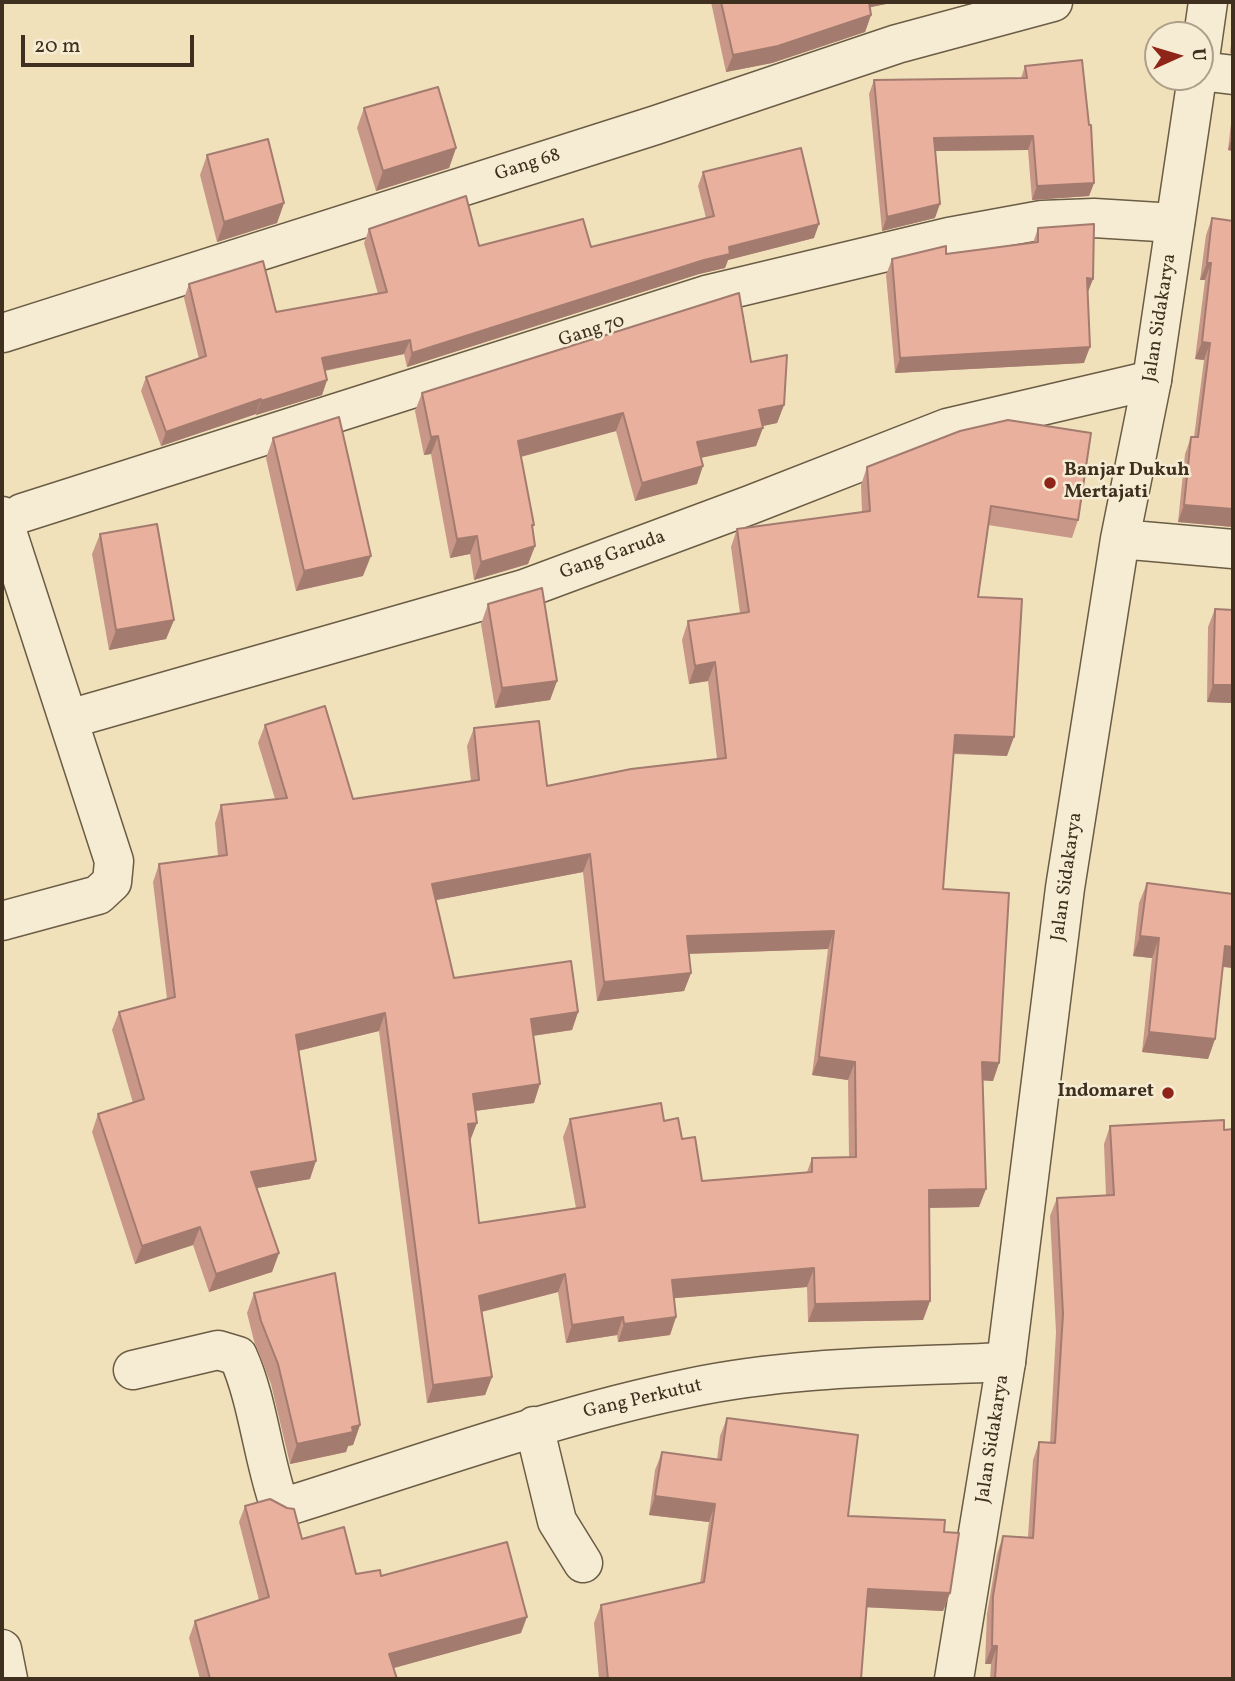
<!DOCTYPE html>
<html>
<head>
<meta charset="utf-8">
<style>
  body { margin:0 }
  #map { position:relative; width:1235px; height:1681px; overflow:hidden; background:#f0e1bb; font-family:Vollkorn,serif }
  canvas { display:block }
  .frame { position:absolute; inset:0; border:4px solid #3f2f1e; pointer-events:none }
  .north { position:absolute; left:1144px; top:21px; width:70px; height:70px; box-sizing:border-box; background:#f5ecd3; border:2px solid #aca08b; border-radius:50%; rotate:86deg; font-size:19px; font-weight:700; line-height:28px; text-align:center; color:#3f2f1e }
  .north::after { content:''; display:block; margin:auto; width:24px; height:32px; background:#8f2418; clip-path:polygon(50% 0,100% 100%,50% 72%,0 100%) }
  .scale { position:absolute; left:21px; top:35px; width:173px; height:32px; box-sizing:border-box; border:4px solid #3f2f1e; border-top:0; padding-left:9px; font-size:21px; line-height:24px; white-space:nowrap; color:#3f2f1e; -webkit-text-stroke:5px #f5ecd3; paint-order:stroke }
</style>
</head>
<body>
<div id="map">
<canvas width="1235" height="1681"></canvas>
<div class="frame"></div>
<div class="north">U</div>
<div class="scale">20 m</div>
</div>
<script>
const ctx = document.querySelector('canvas').getContext('2d');
ctx.lineJoin = 'round';
function trace(path, color, width, dash) { ctx.strokeStyle = color; ctx.lineWidth = width; ctx.lineCap = dash ? 'butt' : 'round'; ctx.setLineDash(dash || []); ctx.stroke(path); }
function paint(path, color) { ctx.fillStyle = color; ctx.fill(path, 'evenodd'); }
function write(font, color, halo, rows, align = 'center') {
  ctx.font = font + ' Vollkorn,serif'; ctx.lineWidth = 5; ctx.setLineDash([]); ctx.textBaseline = 'middle'; ctx.strokeStyle = halo; ctx.fillStyle = color; for (const [text, x, y, turn = 0] of rows) {
    ctx.save(); ctx.translate(x, y); ctx.rotate((+turn || 0) * Math.PI / 180); ctx.textAlign = isNaN(turn) ? turn : align; if (halo) ctx.strokeText(text, 0, 0); ctx.fillText(text, 0, 0); ctx.restore();
  }
}
const minor = new Path2D(`
  M1200 71 1233 75
  M3 333 656 125 897 44 1053 2
  M22 513 706 295 949 237 1042 220 1094 218 1175 223
  M2 516 114 861 112 882 98 895 2 921
  M69 719 524 589 750 505 947 428 1152 380
  M133 1370 218 1350 238 1356C257 1398 262 1452 277 1498L291 1505C423 1464 553 1416 689 1388 793 1366 901 1367 1006 1362
  M534 1426 557 1521 583 1563
  M2 1649 8 1679`);
const tertiary = new Path2D(`
  M1200 58 1208 2
  M1120 539 1233 549
  M954 1679 1006 1362 1065 888 1120 539 1152 380 1197 77`);
const wall = new Path2D(`
  M711 2H896L870 7 871 15 865 32 772 63 726 72Z
  M1233 28V54L1230 53Z
  M1025 66 1094 183 1089 196 1032 200 1028 150 935 151V218L882 231 869 94 874 80 1021 78Z
  M1233 106V151L1228 150Z
  M364 108 456 148 449 168 376 191 357 128Z
  M207 155 284 203 277 223 217 242 200 175Z
  M703 172 814 238 728 260 725 268 699 274 407 367 404 354 325 371 327 380 322 395 256 415V414L161 446 141 391 146 377 199 359 184 298 189 284 276 312 378 294 364 243 369 229 479 246 591 247 706 218 698 186Z
  M1212 218 1233 221V527L1178 522 1185 454 1191 437H1194L1204 360 1195 359 1205 280H1200L1206 235Z
  M1038 228 1093 279 1087 294 1084 363 895 373 886 275 892 259 946 254 1033 243Z
  M751 362 784 405 777 423 763 426 756 446 701 458 697 484 635 501 616 431 521 457 534 525 532 529 535 546 528 564 474 580 470 554 450 558 431 454 424 455 415 411 422 393Z
  M273 438 363 576 296 591 266 458Z
  M867 467 1078 520 1072 538 988 525 978 597 1007 756 953 754 943 889 999 1063 993 1081 982 1080 979 1207 929 1208 930 1301 923 1320 808 1322 807 1287 674 1298 676 1317 670 1335 618 1342 617 1335 566 1343 558 1292 482 1312 492 1377 485 1395 427 1403 379 1031 298 1051 310 1179 257 1188 279 1253 272 1272 209 1292 193 1245 135 1264 92 1132 98 1114 133 1103 112 1030 119 1012 167 999 153 882 159 864 218 856 215 823 221 805 275 799 258 743 265 725 353 799 471 781 467 746 474 728 547 786 717 759 708 681 689 684 682 640 688 621 740 613 731 547 737 529 862 512 861 485ZM583 872 597 1001 684 991 691 973 689 954 828 949 812 1075 848 1080 849 1157 812 1158 807 1172 702 1181 682 1139 664 1121 570 1119 563 1137 576 1208 479 1223 470 1141 475 1111 534 1103 533 1036 572 1030 578 1012 454 978 436 900Z
  M100 534 174 620 166 639 109 650 92 554Z
  M488 604 557 681 550 700 495 708 481 624Z
  M1215 609 1233 703 1207 702 1208 627Z
  M1147 883 1233 894V968L1223 967 1215 1039 1208 1059 1142 1052 1152 958 1133 956 1139 903Z
  M1110 1126 1233 1679H990L991 1664H985L987 1614 997 1554 1003 1536 1028 1537 1033 1460 1039 1442 1050 1443 1056 1332 1050 1216 1057 1198 1106 1196 1104 1144Z
  M254 1293 360 1425 353 1445 348 1446 346 1452 290 1464 271 1384 254 1341 247 1313Z
  M727 1418 848 1516 944 1532 950 1593 943 1611 866 1607 861 1679H599L594 1623 601 1605 700 1583 709 1522 649 1515 655 1470 662 1452 717 1460 720 1436Z
  M245 1506 302 1539 356 1574 381 1576 521 1633 393 1668 397 1679H200L189 1638 195 1621 259 1600 239 1522Z`);
const shadedWall = new Path2D(`
  M864 2H896L862 9Z
  M871 15 865 32 772 63 726 72 733 55Z
  M1233 135V151L1228 150Z
  M1033 136 1028 150 929 151 934 138Z
  M456 148 449 168 376 191 383 171Z
  M1094 183 1089 196 1032 200 1037 186Z
  M284 203 277 223 217 242 224 222Z
  M940 204 935 218 882 231 887 217Z
  M819 224 814 238 728 260 725 268 699 274 407 367 412 353 729 247Z
  M1207 263H1211L1205 280H1200Z
  M1087 278 1093 279 1087 294Z
  M410 340 404 354 317 372 322 358Z
  M1202 342 1210 343 1204 360 1195 359Z
  M1090 347 1084 363 895 373 900 358Z
  M327 380 322 395 256 415 261 401Z
  M261 399 256 414 161 446 166 432Z
  M784 405 777 423 753 428 759 410Z
  M623 413 616 431 512 459 518 441Z
  M763 428 756 446 690 460 697 442Z
  M438 436 431 454 424 455 431 437Z
  M703 466 697 484 635 501 642 483Z
  M1184 505 1233 509V527L1178 522Z
  M477 536 470 554 450 558 457 539Z
  M535 546 528 564 474 580 481 562Z
  M371 556 363 576 296 591 304 571Z
  M174 620 166 639 109 650 116 630Z
  M715 662 708 681 689 684 695 666Z
  M557 681 550 700 495 708 502 688Z
  M1213 685H1233V703L1207 702Z
  M955 735 1014 737 1007 756 948 753Z
  M590 854 583 872 426 902 432 884Z
  M834 931 828 949 680 954 687 936Z
  M1140 936 1159 938 1152 958 1133 956Z
  M1225 946 1233 947V968L1218 966Z
  M691 973 684 991 597 1001 604 982Z
  M578 1012 572 1030 524 1037 531 1019Z
  M385 1013 379 1031 289 1053 296 1035Z
  M1149 1032 1215 1039 1208 1059 1142 1052Z
  M819 1057 855 1062 848 1080 812 1075Z
  M982 1062 999 1063 993 1081 975 1080Z
  M540 1084 534 1103 467 1112 473 1094Z
  M477 1123 470 1141 468 1124Z
  M316 1161 310 1179 245 1190 251 1172Z
  M986 1189 979 1207 922 1208 929 1190Z
  M200 1227 193 1245 135 1264 142 1246Z
  M279 1253 272 1272 209 1292 216 1274Z
  M814 1268 807 1287 665 1299 672 1280Z
  M565 1274 558 1292 472 1314 479 1296Z
  M930 1301 923 1320 808 1322 815 1304Z
  M623 1317 617 1335 566 1343 572 1325Z
  M676 1317 670 1335 618 1342 624 1324Z
  M492 1377 485 1395 427 1403 433 1385Z
  M360 1425 353 1445 348 1446 346 1452 290 1464 297 1444Z
  M655 1496 715 1504 709 1522 649 1515Z
  M868 1589 950 1593 943 1611 861 1607Z
  M527 1617 521 1633 383 1671 389 1654Z
  M992 1646H997L991 1664H985Z`);
const building = new Path2D(`
  M721 2H869L871 15 778 46 733 55Z
  M1082 60 1089 125H1091L1094 183 1037 186 1033 136 934 138 940 204 887 217 874 80 1027 78 1025 66Z
  M438 87 456 148 383 171 364 108Z
  M268 139 284 203 224 222 207 155Z
  M801 148 819 224 729 247 730 254 704 260 412 353 410 340 322 358 327 380 261 401V399L166 432 146 377 206 356 189 284 263 261 276 312 387 292 369 229 466 196 479 246 583 219 591 247 714 216 703 172Z
  M1212 218 1233 221V509L1184 505 1191 437H1198L1210 343 1202 342 1211 263H1207Z
  M1094 224 1093 279 1087 278 1090 347 900 358 892 259 946 246V254L1038 242V228Z
  M739 293 751 362 787 355 784 405 759 410 763 428 697 442 703 466 642 483 623 413 518 441 534 525H532L535 546 481 562 477 536 457 539 438 436 431 437 422 393Z
  M339 417 371 556 304 571 273 438Z
  M1008 420 1091 433 1078 520 991 506 978 597 1022 599 1014 737 955 735 943 889 1009 893 999 1063 982 1062 986 1189 929 1190 930 1301 815 1304 814 1268 672 1280 676 1317 624 1324 623 1317 572 1325 565 1274 479 1296 492 1377 433 1385 385 1013 296 1035 316 1161 251 1172 279 1253 216 1274 200 1227 142 1246 98 1114 144 1099 119 1012 175 997 159 864 227 855 221 805 287 798 265 725 325 706 353 799 479 780 474 728 539 721 547 786 631 769 726 758 715 662 695 666 688 621 749 612 737 529 870 511 867 467 960 431ZM590 854 604 982 691 973 687 936 834 931 819 1057 855 1062 856 1157 812 1158V1172L702 1181 695 1137 682 1139 678 1118 664 1121 661 1103 570 1119 585 1207 479 1223 468 1124 477 1123 473 1094 540 1084 531 1019 578 1012 571 961 454 978 432 884Z
  M157 524 174 620 116 630 100 534Z
  M542 588 557 681 502 688 488 604Z
  M1215 609 1233 610V685H1213Z
  M1147 883 1233 894V947L1225 946 1215 1039 1149 1032 1159 938 1140 936Z
  M1224 1120V1130L1233 1129V1679H995L997 1646H992L993 1596 1003 1536 1033 1538 1039 1442 1055 1443 1063 1314 1057 1198 1114 1195 1110 1126Z
  M335 1273 360 1425 352 1427 353 1432 297 1444 278 1364 261 1321 254 1293Z
  M727 1418 858 1435 848 1516 945 1520 944 1532 959 1533 950 1593 868 1589 861 1679H608L601 1605 704 1582 715 1504 655 1496 662 1452 721 1460Z
  M270 1499 287 1508 294 1509 302 1539 344 1527 356 1574 380 1570 381 1576 507 1542 527 1617 389 1654 397 1679H210L195 1621 269 1597 245 1506Z`);
const markers = [
  [1050,483,7,"#8f2418"],
  [1168,1093,7,"#8f2418"]
];
const streetNames = [
  ["Gang 68",528,166,-18],
  ["Jalan Sidakarya",1161,318,-81],
  ["Gang 70",592,332,-18],
  ["Gang Garuda",613,556,-20],
  ["Jalan Sidakarya",1068,877,-82],
  ["Gang Perkutut",643,1400,-13],
  ["Jalan Sidakarya",994,1439,-81]
];
const poiNames = [
  ["Banjar Dukuh",1064,472],
  ["Mertajati",1064,494],
  ["Indomaret",1154,1093,"right"]
];
trace(minor, '#6b5c45', 41);
trace(tertiary, '#6b5c45', 41);
trace(minor, '#f5ecd3', 38);
trace(tertiary, '#f5ecd3', 38);
paint(wall, '#c89788');
paint(shadedWall, '#a37b6f');
paint(building, '#e9b09e');
trace(building, '#a37b6f', 2);
for (const [x, y, r, color] of markers) { const dot = new Path2D(); dot.arc(x, y, r, 0, 2 * Math.PI); ctx.fillStyle = color; ctx.fill(dot); trace(dot, '#f5ecd3', 2.5); }
write('19px', '#3f2f1e', '#f5ecd3', streetNames);
write('bold 19px', '#3f2f1e', '#f5ecd3', poiNames, 'left');
</script>
</body>
</html>
